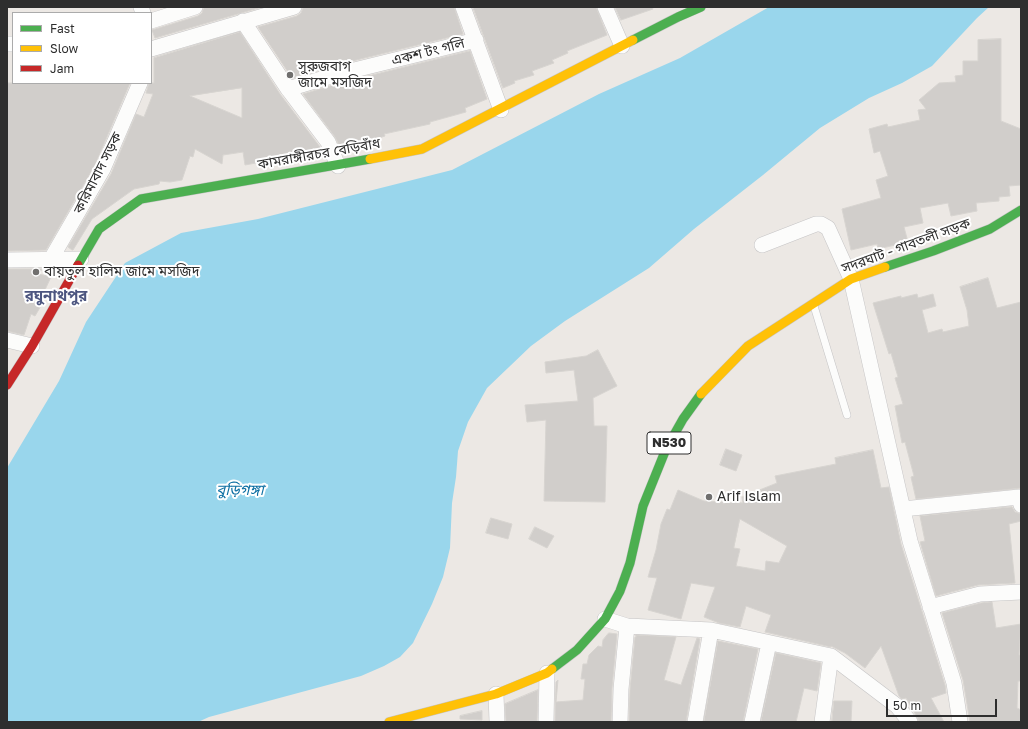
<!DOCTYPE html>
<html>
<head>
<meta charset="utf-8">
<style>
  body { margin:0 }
  #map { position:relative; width:1028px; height:729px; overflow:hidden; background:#ece8e4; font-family:"Golos Text",sans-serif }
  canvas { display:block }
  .frame { position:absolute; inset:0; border:8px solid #2e2e2e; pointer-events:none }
  .legend { position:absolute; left:12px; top:12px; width:140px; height:72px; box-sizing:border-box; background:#fff; border:1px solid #ababab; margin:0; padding:5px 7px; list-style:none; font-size:12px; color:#2e2e2e }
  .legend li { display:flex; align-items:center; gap:8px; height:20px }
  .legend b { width:20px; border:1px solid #ababab }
  .scale { position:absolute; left:886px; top:699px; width:111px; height:18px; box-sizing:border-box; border:2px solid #2e2e2e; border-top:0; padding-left:5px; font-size:12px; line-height:14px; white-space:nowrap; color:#2e2e2e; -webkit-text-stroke:3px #fff; paint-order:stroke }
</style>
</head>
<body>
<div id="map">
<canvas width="1028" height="729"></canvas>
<div class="frame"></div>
<ul class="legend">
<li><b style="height:5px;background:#4caf50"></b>Fast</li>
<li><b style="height:5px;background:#ffc107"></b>Slow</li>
<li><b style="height:5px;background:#c62828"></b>Jam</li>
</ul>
<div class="scale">50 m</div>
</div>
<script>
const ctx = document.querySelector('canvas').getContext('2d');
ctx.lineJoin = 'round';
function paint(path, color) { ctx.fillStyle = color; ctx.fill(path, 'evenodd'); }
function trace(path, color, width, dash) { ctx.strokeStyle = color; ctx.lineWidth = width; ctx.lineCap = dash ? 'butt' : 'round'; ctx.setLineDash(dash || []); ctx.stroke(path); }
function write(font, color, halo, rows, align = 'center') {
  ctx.font = font + ' "Golos Text","Noto Sans Bengali",sans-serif'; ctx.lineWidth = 4; ctx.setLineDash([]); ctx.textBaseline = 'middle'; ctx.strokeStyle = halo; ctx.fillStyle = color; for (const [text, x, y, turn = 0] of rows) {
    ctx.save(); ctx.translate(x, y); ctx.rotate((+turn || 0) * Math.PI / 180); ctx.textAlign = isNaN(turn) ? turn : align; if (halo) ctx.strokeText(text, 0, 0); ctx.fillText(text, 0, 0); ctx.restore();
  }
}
const water = new Path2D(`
  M769 7H989L977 18 932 66 902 83 869 98 820 128 763 175 694 229 649 268 565 321 531 346 487 388 468 422 458 451 456 477 452 503 450 548 443 577 432 604 413 643 400 657 384 666 361 676 209 717 198 722H7V468L59 381 86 322 125 263 181 233 258 219 452 170 599 94 680 58Z`);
const building = new Path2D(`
  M204 7H262L155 38 152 30 198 16 202 13Z
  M306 7H454L463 34 336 65 292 78 258 27 297 16 301 13 303 8Z
  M473 7H596L607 35 567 51 568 53 552 60 554 63 532 71 534 75 514 81 515 83 503 88Z
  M615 7H652L653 9 621 20Z
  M240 32 280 94 320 147 322 151 245 165 243 152 223 155 222 164 195 149 193 157 190 156 182 180 170 182 160 181 159 184 134 189 92 219 73 250H72L68 247 111 174 136 114 144 117 153 94 146 93 149 83H154V58ZM242 88V118L190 96Z
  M1001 39V121L1021 129V185L1009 186 1010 196 999 197V201L976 203 977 211 951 216 948 203 920 208 923 223 904 227 908 242 878 249 877 244 851 250 842 209 881 198 876 180 888 176 880 151 874 153 869 129 887 124 888 127 920 120 918 110 926 109 919 100 939 83 956 82 955 76 963 75V61H978V40Z
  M470 51 487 99 465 108 466 112 430 122V124L384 134 385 136 373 140V141L341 149 335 137 303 94 340 83Z
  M7 83H130L95 165 46 250 7 251Z
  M8 269H42L39 274 51 277 44 292 48 294 35 316 31 314 24 335 7 331Z
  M988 278 997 308 1021 302V488L916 499 911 477 914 476 905 442 902 443 895 406 903 404 895 378 898 377 891 353 889 354 873 303 901 296V298L917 294 918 298 933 294 936 306 922 310 928 333 942 329 943 332 969 326 967 310 960 287Z
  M598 350 617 386 593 398 594 426H607L605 502 544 501 546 420 527 422 525 405 578 401 574 370 546 373 545 362 586 356Z
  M726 449 742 455 736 471 720 465Z
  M873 450 881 488 889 487 901 544 945 685 946 693 931 698 944 722H919L917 717 906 698 902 699 899 696 881 646 865 668 845 653 831 646V647L765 632 771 615 746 606 740 627 719 623 704 617 715 587 691 583 681 619 648 610 657 578 648 577 656 550 661 524 667 509 670 510 678 490 704 501 723 502V504L727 502 743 503 742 497 777 483 775 476 836 464 835 458ZM740 519 787 546 779 563 766 561 765 571 736 566 740 549 734 548Z
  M1012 507 1015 512 1021 514V521L1009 524 1015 583 978 585 936 596 920 542 925 541 920 516Z
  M491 518 512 524 508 539 486 533Z
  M535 527 554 536 547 548 529 539Z
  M992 602 996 628 1021 624 1019 655H1021V681H1018L1017 708 1021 710V722H970L963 680 942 613 981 603Z
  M609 633 617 634 612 688 611 722H555L556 682 558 680 556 702 583 700 585 679H581L583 664H587L589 655 598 646 602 647 603 640Z
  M636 635 676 637 664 680 681 685 697 638 700 639 686 722H629L630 690 635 637H636Z
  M718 641 758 649 743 722H704Z
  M776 653 821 663 817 691 804 688 796 722H761Z
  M538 690 537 721H506L505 704Z
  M834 701H852L851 722H832Z
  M482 711V720L460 719V716Z`);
const lane = new Path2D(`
  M814 306 847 415`);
const street = new Path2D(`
  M141 7 143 13
  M463 7 501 110
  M605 7 622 46
  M151 21 195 7
  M243 21 288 89 328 142 338 166
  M7 44H13
  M151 49 294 7
  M288 89 338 74 476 40
  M762 245 816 224H821L828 228 851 279 910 541 954 683 960 722
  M51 259 103 169 140 83
  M7 260 81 259
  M7 340 32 346
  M903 509 1019 497 1021 505
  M930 607 980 594 1021 592
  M605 619 627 626 711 630 831 656 897 706 910 722
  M496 694 497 722
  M546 722 547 673
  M620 722 621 689 627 626
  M695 722 711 630
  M752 722 769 643
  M822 722 831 656`);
const fast = new Path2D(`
  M633 40 678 17 701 7
  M78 265 99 229 141 199 370 159
  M885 267 933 251 990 229 1021 210
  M552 669 577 650 605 619 620 591 630 563 643 506 666 449 683 419 701 394`);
const slow = new Path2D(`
  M370 159 422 149 633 40
  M701 394 748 346 851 279 885 267
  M389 722 496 694 547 673 552 669`);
const jam = new Path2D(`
  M7 385 32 346 78 265`);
const markers = [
  [290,75,4,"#706f6e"],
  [36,272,4,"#706f6e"],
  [709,497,4,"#706f6e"]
];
const shields = [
  [669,443,44]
];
const shieldNames = [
  ["N530",669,443]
];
const streetNames = [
  ["একশ টং গলি",428,52,-14],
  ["কামরাঙ্গীরচর বেড়িবাঁধ",319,154,-10],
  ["করিমাবাদ সড়ক",98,173,-63],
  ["সদরঘাট - গাবতলী সড়ক",906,246,-20]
];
const poiNames = [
  ["সুরুজবাগ",298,67],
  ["জামে মসজিদ",298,83],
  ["বায়তুল হালিম জামে মসজিদ",44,272],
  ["Arif Islam",717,497]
];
const neighbourhoodNames = [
  ["রঘুনাথপুর",56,296]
];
const waterNames = [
  ["বুড়িগঙ্গা",240,490]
];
paint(water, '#99d6ec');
paint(building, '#d1cecb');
trace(building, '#d7d4d0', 1);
trace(lane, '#c5c4c5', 8);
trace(street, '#c5c4c5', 16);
trace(fast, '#c5c4c5', 10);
trace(slow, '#c5c4c5', 10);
trace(jam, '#c5c4c5', 10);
trace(lane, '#fcfcfb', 7);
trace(street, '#fcfcfb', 15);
trace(fast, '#4caf50', 9);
trace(slow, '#ffc107', 9);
trace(jam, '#c62828', 9);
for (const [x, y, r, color] of markers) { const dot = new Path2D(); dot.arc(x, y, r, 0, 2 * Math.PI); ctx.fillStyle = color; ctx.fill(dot); trace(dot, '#fff', 1.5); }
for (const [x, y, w] of shields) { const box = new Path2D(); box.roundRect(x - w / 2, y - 11, w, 22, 3); ctx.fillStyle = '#fff'; ctx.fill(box); trace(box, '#2e2e2e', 1); }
write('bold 13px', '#2e2e2e', null, shieldNames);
write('14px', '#2e2e2e', '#fff', streetNames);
write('14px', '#2e2e2e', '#fff', poiNames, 'left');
write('bold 15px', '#4d5680', '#fff', neighbourhoodNames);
write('italic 15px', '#0d6fa3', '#fff', waterNames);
</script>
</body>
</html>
